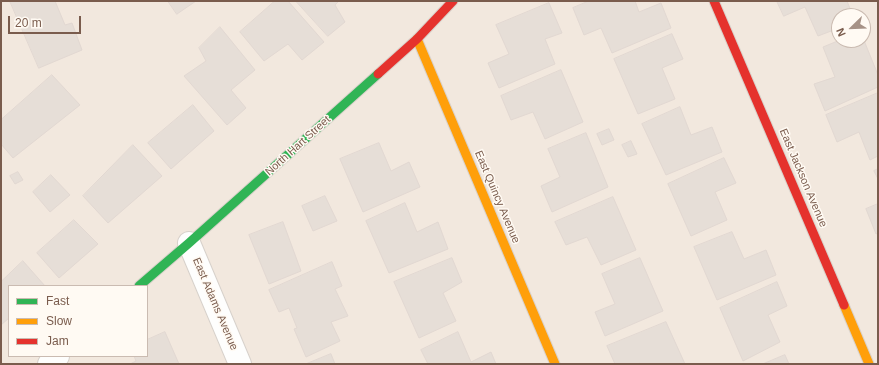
<!DOCTYPE html>
<html>
<head>
<meta charset="utf-8">
<style>
  body { margin:0 }
  #map { position:relative; width:879px; height:365px; overflow:hidden; background:#f9f5f0; font-family:Arial,sans-serif }
  canvas { display:block }
  .frame { position:absolute; inset:0; border:2px solid #7a5c4d; pointer-events:none }
  .legend { position:absolute; left:8px; top:285px; width:140px; height:72px; box-sizing:border-box; background:#fffaf3; border:1px solid #cabbb1; margin:0; padding:5px 7px; list-style:none; font-size:12px; color:#7a5c4d }
  .legend li { display:flex; align-items:center; gap:8px; height:20px }
  .legend b { width:20px; border:1px solid #cabbb1 }
  .north { position:absolute; left:831px; top:8px; width:40px; height:40px; box-sizing:border-box; background:#fffaf3; border:1px solid #cabbb1; border-radius:50%; rotate:247deg; font-size:11px; font-weight:700; line-height:16px; text-align:center; color:#7a5c4d }
  .north::after { content:''; display:block; margin:auto; width:14px; height:18px; background:#a69286; clip-path:polygon(50% 0,100% 100%,50% 72%,0 100%) }
  .scale { position:absolute; left:8px; top:16px; width:73px; height:18px; box-sizing:border-box; border:2px solid #7a5c4d; border-top:0; padding-left:5px; font-size:12px; line-height:14px; white-space:nowrap; color:#7a5c4d; -webkit-text-stroke:3px #fffaf3; paint-order:stroke }
</style>
</head>
<body>
<div id="map">
<canvas width="879" height="365"></canvas>
<div class="frame"></div>
<ul class="legend">
<li><b style="height:5px;background:#30b455"></b>Fast</li>
<li><b style="height:5px;background:#ff9f0a"></b>Slow</li>
<li><b style="height:5px;background:#e5322d"></b>Jam</li>
</ul>
<div class="north">N</div>
<div class="scale">20 m</div>
</div>
<script>
const ctx = document.querySelector('canvas').getContext('2d');
ctx.lineJoin = 'round';
function paint(path, color) { ctx.fillStyle = color; ctx.fill(path, 'evenodd'); }
function trace(path, color, width, dash) { ctx.strokeStyle = color; ctx.lineWidth = width; ctx.lineCap = dash ? 'butt' : 'round'; ctx.setLineDash(dash || []); ctx.stroke(path); }
function write(font, color, halo, rows, align = 'center') {
  ctx.font = font + ' Arial,sans-serif'; ctx.lineWidth = 3; ctx.setLineDash([]); ctx.textBaseline = 'middle'; ctx.strokeStyle = halo; ctx.fillStyle = color; for (const [text, x, y, turn = 0] of rows) {
    ctx.save(); ctx.translate(x, y); ctx.rotate((+turn || 0) * Math.PI / 180); ctx.textAlign = isNaN(turn) ? turn : align; if (halo) ctx.strokeText(text, 0, 0); ctx.fillText(text, 0, 0); ctx.restore();
  }
}
const residential = new Path2D(`
  M1 1H878V364H1ZM839 16H863V40H839ZM9 286H147V356H9Z`);
const building = new Path2D(`
  M10 1H55L65 25 72 23 82 50 39 68Z
  M168 1H196L177 14Z
  M275 1H288L324 42 302 60 288 44 264 61 240 32Z
  M296 1H339L335 5 345 22 328 36Z
  M589 1H635L639 12 661 3 671 28 612 53 601 28 584 35 573 8Z
  M777 1H847L853 16H839V28L818 36 805 7 784 16Z
  M549 3 562 33 545 39 555 64 499 88 488 63 509 54 496 25Z
  M220 27 255 70 231 90 246 108 227 125 184 76 206 61 199 48Z
  M672 34 683 59 662 68 675 99 638 114 614 59Z
  M863 38 878 75V87L825 111 814 84 835 77 823 47 840 40H863Z
  M561 70 583 122 545 139 533 112 511 120 501 96Z
  M52 75 80 105 13 158 1 144V120Z
  M878 93V156L870 160 859 132 837 142 826 115Z
  M193 105 214 131 171 169 148 143Z
  M680 107 691 135 712 127 722 152 666 175 642 124Z
  M609 129 614 140 602 145 597 134Z
  M586 133 608 187 552 212 541 186 560 177 548 149Z
  M631 141 637 154 628 157 622 145Z
  M379 143 391 171 409 162 420 187 363 212 340 159Z
  M133 145 162 176 108 223 83 196Z
  M724 158 736 183 715 192 727 220 691 236 668 184Z
  M878 169V179L874 171Z
  M18 172 23 180 15 184 10 176Z
  M51 175 70 195 50 212 33 192Z
  M325 196 337 221 313 231 302 206Z
  M613 197 636 250 601 265 587 237 566 245 555 222Z
  M405 203 417 232 438 222 448 249 389 273 366 221Z
  M878 204V233L876 234 866 209Z
  M74 220 98 244 59 278 37 253Z
  M283 222 301 271 269 284 249 235Z
  M732 232 744 259 766 250 776 275 717 300 694 247Z
  M452 258 462 282 443 293 456 321 419 338 394 282Z
  M640 258 663 311 605 336 595 312 615 304 602 274Z
  M23 261 45 286H9V318L1 325V282Z
  M332 262 342 286 335 289 348 316 331 322 340 341 306 357 294 329 297 328 289 308 279 312 269 290Z
  M777 282 787 306 768 315 780 342 743 361 720 308Z
  M666 322 685 364H640V363L638 364H615L607 346Z
  M165 332 179 364H130L136 361 134 356H147V340Z
  M458 332 471 362 491 352 496 364H428L421 350Z
  M331 354 335 364H306Z
  M785 355 789 364H763Z`);
const street = new Path2D(`
  M189 243 240 364
  M49 364 58 356`);
const fast = new Path2D(`
  M139 286 189 243 378 74`);
const slow = new Path2D(`
  M417 39 555 364
  M844 305 869 364`);
const jam = new Path2D(`
  M714 1 844 305
  M378 74 417 39 453 1`);
const streetNames = [
  ["North Hart Street",298,146,-42],
  ["East Jackson Avenue",803,178,67],
  ["East Quincy Avenue",497,197,67],
  ["East Adams Avenue",215,304,67]
];
paint(residential, '#f2e8de');
paint(building, '#e6ded7');
trace(building, '#e2d8d2', 1);
trace(street, '#d7d1cb', 24);
trace(fast, '#d9d2cb', 11);
trace(slow, '#d9d2cb', 11);
trace(jam, '#d9d2cb', 11);
trace(street, '#fefefd', 22);
trace(fast, '#30b455', 9);
trace(slow, '#ff9f0a', 9);
trace(jam, '#e5322d', 9);
write('11px', '#7a5c4d', '#fffaf3', streetNames);
</script>
</body>
</html>
